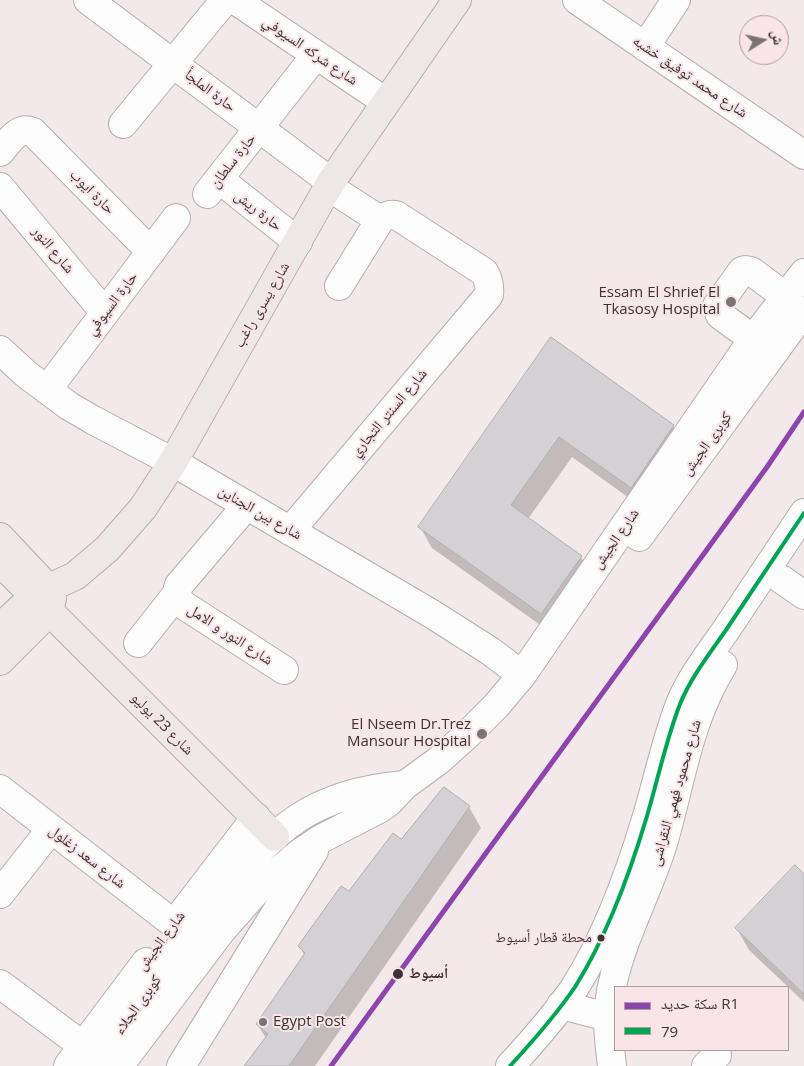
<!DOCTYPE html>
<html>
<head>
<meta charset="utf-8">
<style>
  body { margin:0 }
  #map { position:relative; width:804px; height:1066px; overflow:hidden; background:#f4e9ea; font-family:"Open Sans","Noto Naskh Arabic",sans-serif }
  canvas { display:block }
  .legend { position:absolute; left:614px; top:986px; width:175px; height:65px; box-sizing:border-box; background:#f9e4e7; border:1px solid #ad9d9f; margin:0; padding:6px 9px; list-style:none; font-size:15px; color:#3b3334 }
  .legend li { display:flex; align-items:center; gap:10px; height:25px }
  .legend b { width:25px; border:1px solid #ad9d9f }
  .north { position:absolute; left:739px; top:15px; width:50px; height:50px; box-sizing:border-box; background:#f9e4e7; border:1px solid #ad9d9f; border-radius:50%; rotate:80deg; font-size:14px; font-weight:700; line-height:20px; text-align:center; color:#3b3334 }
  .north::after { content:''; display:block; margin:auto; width:18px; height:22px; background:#7c7374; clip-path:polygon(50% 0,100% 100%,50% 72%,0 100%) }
</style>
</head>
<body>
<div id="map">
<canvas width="804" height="1066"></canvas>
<ul class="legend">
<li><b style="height:6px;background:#8e44ad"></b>سكة حديد R1</li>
<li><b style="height:6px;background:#00a651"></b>79</li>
</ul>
<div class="north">ش</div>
</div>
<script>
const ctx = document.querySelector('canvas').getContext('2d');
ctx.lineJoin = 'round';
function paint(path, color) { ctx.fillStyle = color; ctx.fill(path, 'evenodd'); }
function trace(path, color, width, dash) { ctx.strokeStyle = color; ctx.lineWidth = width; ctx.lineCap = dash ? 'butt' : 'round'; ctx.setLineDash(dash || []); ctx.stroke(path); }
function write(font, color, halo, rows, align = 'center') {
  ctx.font = font + ' "Open Sans","Noto Naskh Arabic",sans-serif'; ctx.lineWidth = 4; ctx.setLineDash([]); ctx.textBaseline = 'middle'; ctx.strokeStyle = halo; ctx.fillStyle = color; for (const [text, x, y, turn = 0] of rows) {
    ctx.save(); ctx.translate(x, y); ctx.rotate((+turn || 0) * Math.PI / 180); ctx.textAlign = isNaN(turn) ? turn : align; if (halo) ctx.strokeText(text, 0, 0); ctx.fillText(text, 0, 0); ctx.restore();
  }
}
const shadow = new Path2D(`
  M551 339 673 426 686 447 643 508 572 457 528 519 581 557 593 578 553 634 432 548 420 527Z
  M469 807 481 828 315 1066H245L266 1038 257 1024 305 956 299 946 402 840Z
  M804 876V1002L749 950 737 929Z`);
const building = new Path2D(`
  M551 337 674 425 631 488 559 437 511 505 582 556 541 614 418 527Z
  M444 787 470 806 289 1066H244L268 1034 256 1024 305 953 298 946 341 886 349 891 393 833 401 839Z
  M795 865 804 874V994L735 928Z`);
const minor = new Path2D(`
  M88 0 331 182
  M235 0 386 102
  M577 0 804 155
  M645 47 676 0
  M123 124 225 0
  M0 152C9 142 18 125 33 132L151 252
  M219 179 298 242
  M0 187 105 313
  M329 187 380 220
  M207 194 315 56
  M753 339 720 315 717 306 742 271 745 270 751 271 786 297
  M0 350 26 374 69 406 93 420 173 462 432 614 490 651 522 675
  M47 390 176 218
  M247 505 179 585 176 595 182 604 284 670
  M290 531 489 295C490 286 489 280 484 272L396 215C390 214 386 215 380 220L339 286
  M639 537 804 311
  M781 579 804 595
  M138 643 176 595
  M0 789 174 924
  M0 894 51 829
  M184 911 256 817
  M0 984 83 1046
  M561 1005 608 1017
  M68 1066 146 962
  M93 1066C135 1009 175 950 220 895 242 869 269 837 298 818 330 797 368 788 405 785
  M119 1066 222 930 261 886 300 853 321 839 379 809 389 802 405 785 438 761 468 734 496 706 522 675 753 339 804 273
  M181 1066 314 851
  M510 1066C533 1041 556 1015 575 987 607 936 630 873 647 816 658 779 666 740 680 704 691 677 710 653 726 630 752 591 778 552 804 513
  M612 1066C610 1050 608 1033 608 1017 611 954 647 899 664 840 682 778 688 722 723 665
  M706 1066 717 1055`);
const major = new Path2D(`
  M0 537 48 588 52 598 49 612 0 661
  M0 562 275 837
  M0 628 36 594 75 576 107 549 143 508 173 462 331 182 457 0`);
const bus1 = new Path2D(`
  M510 1066C533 1041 556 1015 575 987 607 936 630 873 647 816 658 779 666 740 680 704 691 677 710 653 726 630 752 591 778 552 804 513`);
const rail1 = new Path2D(`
  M331 1066 767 467 804 412`);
const markers = [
  [731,302,6,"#7c7374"],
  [482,734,6,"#7c7374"],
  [601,938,4.5,"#3b3334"],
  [398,974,6,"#3b3334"],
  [263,1022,5,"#7c7374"]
];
const busNames = [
  ["محطة قطار أسيوط",592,938]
];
const streetNames = [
  ["شارع شركه السيوفي",310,51,34],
  ["شارع محمد توفيق خشبه",690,77,34],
  ["حارة الملجأ",210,91,37],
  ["حارة سلطان",233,161,-52],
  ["حارة ايوب",92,192,45],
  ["حارة ريش",258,211,38],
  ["شارع النور",53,250,50],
  ["حارة السيوفي",112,304,-53],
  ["شارع يسرى راغب",262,305,-60],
  ["شارع السنتر التجاري",389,413,-50],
  ["كوبرى الجيش",707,444,-54],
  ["شارع بين الجناين",260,513,30],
  ["شارع الجيش",616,539,-55],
  ["شارع النور و الامل",230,635,33],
  ["شارع 23 يوليو",162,724,45],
  ["شارع محمود فهمي النقراشى",676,793,-74],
  ["شارع سعد زغلول",87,857,38],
  ["شارع الجيش",161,941,-53],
  ["كوبرى الجلاء",138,1005,-54]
];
const poiNames = [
  ["Essam El Shrief El",720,293],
  ["Tkasosy Hospital",720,310],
  ["El Nseem Dr.Trez",471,725],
  ["Mansour Hospital",471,742],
  ["Egypt Post",273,1022,"left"]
];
const stopNames = [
  ["أسيوط",409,974]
];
paint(shadow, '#0003');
paint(building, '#d3d1d4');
trace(building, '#b0aeb0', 1);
trace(minor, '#b6aeaf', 30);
trace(major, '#b9aaac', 30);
trace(minor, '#fdfcfc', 28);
trace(major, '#eee7e8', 28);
trace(bus1, '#00a651', 4);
trace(rail1, '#8e44ad', 5);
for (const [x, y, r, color] of markers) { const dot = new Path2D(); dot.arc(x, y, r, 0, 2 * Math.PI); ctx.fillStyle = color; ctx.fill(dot); trace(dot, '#f9e4e7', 2); }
write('14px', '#3b3334', '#f9e4e7', busNames, 'right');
write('15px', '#3b3334', '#f9e4e7', streetNames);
write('15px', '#3b3334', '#f9e4e7', poiNames, 'right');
write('bold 15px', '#3b3334', '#f9e4e7', stopNames, 'left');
</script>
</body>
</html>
